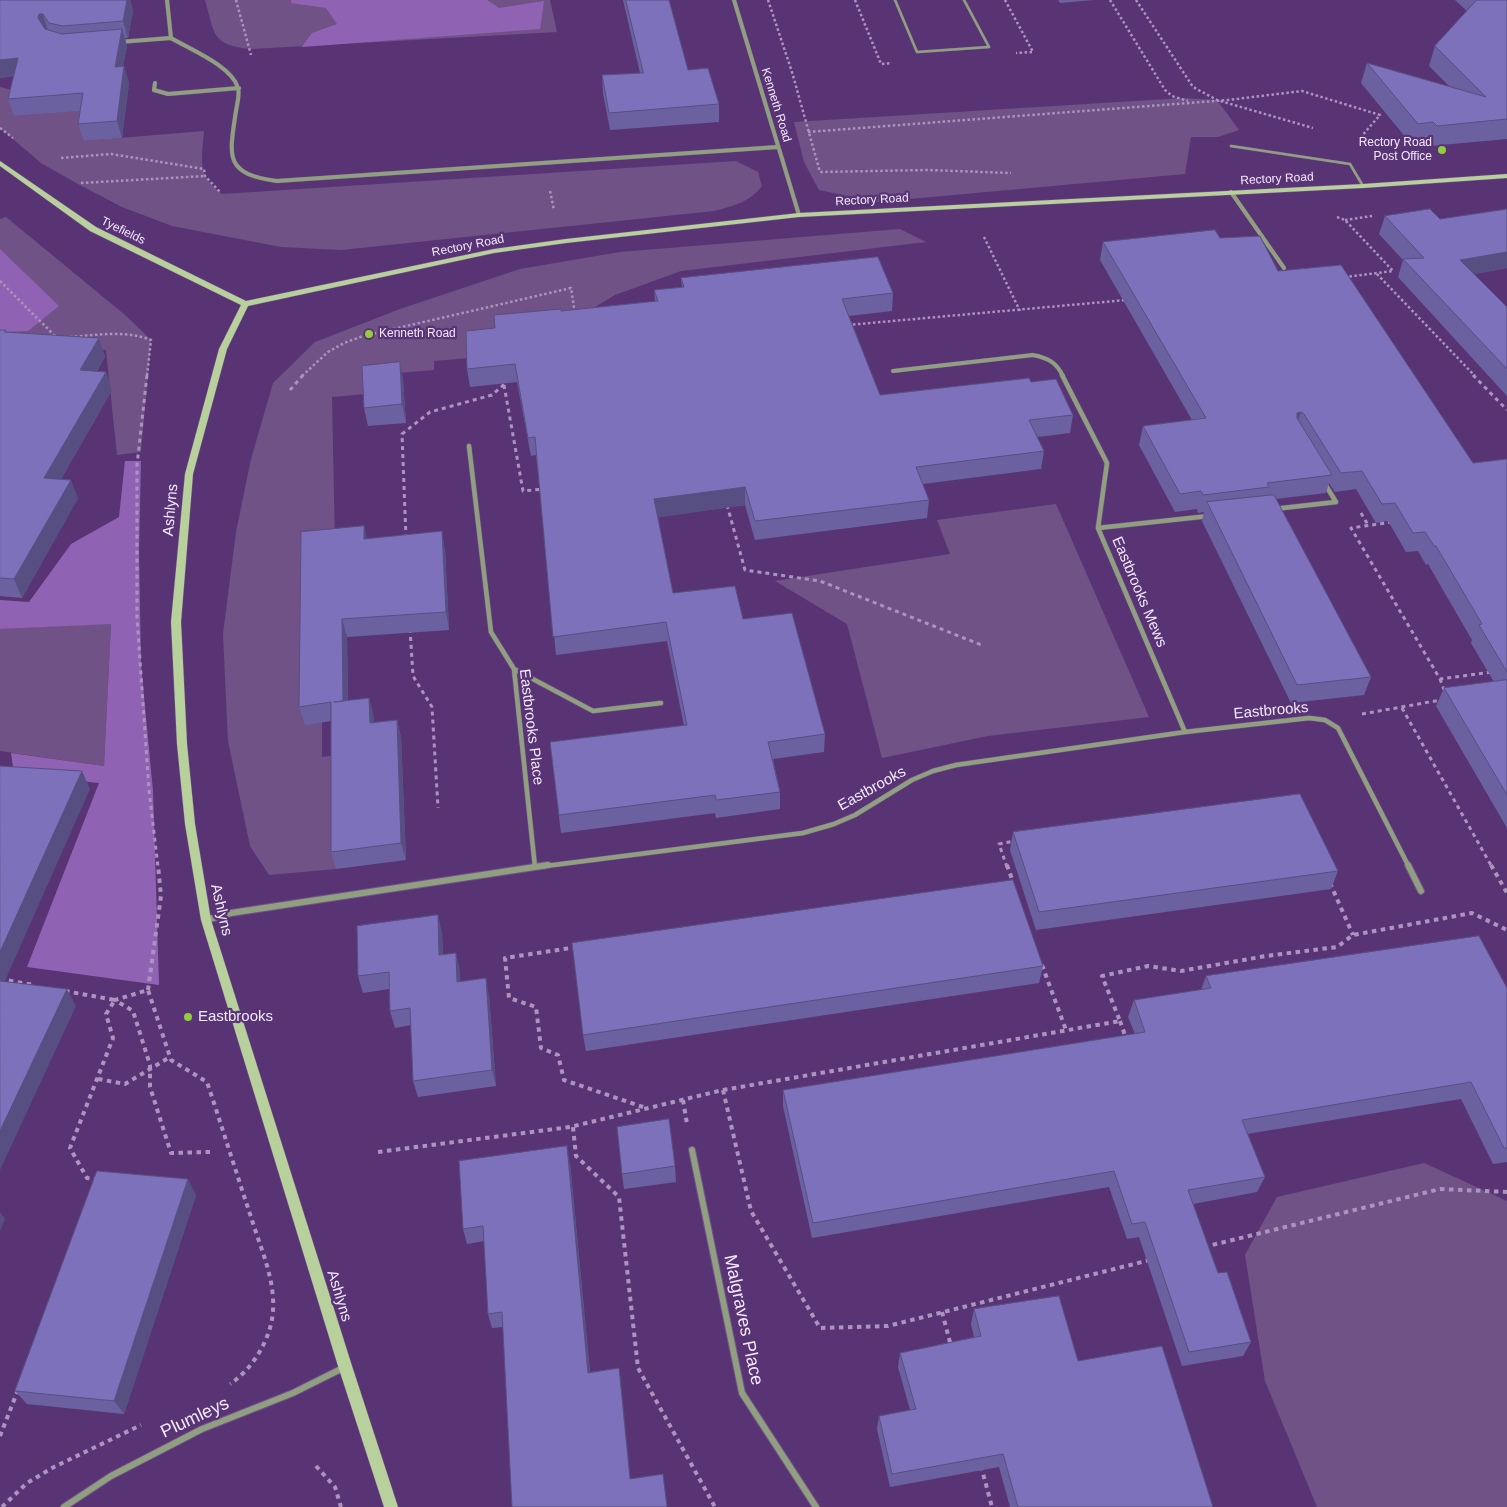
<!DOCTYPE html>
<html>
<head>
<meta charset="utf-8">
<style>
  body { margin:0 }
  canvas { display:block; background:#593474 }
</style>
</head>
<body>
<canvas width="1507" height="1507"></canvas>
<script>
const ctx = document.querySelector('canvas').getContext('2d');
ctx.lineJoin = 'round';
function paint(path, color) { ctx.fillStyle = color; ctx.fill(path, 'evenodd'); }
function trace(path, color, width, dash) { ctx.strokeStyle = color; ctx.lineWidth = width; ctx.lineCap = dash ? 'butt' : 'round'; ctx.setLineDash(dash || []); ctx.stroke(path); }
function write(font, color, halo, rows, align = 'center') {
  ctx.font = font + ' Helvetica,sans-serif'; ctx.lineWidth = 4.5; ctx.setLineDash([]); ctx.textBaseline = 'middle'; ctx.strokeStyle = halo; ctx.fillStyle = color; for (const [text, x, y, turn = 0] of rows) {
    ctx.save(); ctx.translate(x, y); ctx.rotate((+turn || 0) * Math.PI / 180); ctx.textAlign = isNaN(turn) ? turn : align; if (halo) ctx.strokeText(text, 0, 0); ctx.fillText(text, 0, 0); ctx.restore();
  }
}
const green = new Path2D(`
  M205 0H550L557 32 251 49C211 45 215 34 205 0Z
  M0 87 20 92 15 116 89 110 84 141 204 131C202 160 196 174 222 194L736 161 758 172 762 186C750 202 733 206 714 211L341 250 281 247 172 226 122 207 78 184 41 163 0 128Z
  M1184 98 1217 100 1239 130 1218 137H1191L1185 174 876 202 819 190 804 162 794 122Z
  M6 217 125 315 151 340 141 452 117 455 106 350 0 344V219Z
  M900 229 926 242 681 271 615 295 562 327 469 358 434 361V370L398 373 366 394 332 397 335 548 305 724 322 722V757L336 755V869L269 875 250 846 228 741 223 634 236 532 251 459 273 383 315 342 400 309 520 269 620 252Z
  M1056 504 1149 717 988 736 882 758 847 624 775 581 950 554 937 520Z
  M111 623 104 766 0 751V629Z
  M1424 1163 1507 1201V1507H1317L1265 1381 1245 1255 1277 1197Z`);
const forest = new Path2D(`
  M291 0H487L499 8 544 1 540 29 302 47 312 33 337 24 326 8 291 3Z
  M0 249 59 306 28 331 0 332Z
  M125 461H141L139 551 141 665 153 791 159 985 27 967 99 783 14 774 11 753 104 766 111 624 0 629V600L29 602 71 544 119 517Z`);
const pathFar2 = new Path2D(`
  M236 0 251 55
  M768 0 792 72 820 172 928 170 1011 173
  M855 0 881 64 892 63
  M1005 0 1033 52 1016 53
  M1110 0 1165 90 1172 96 1188 101
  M1136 0 1193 87 1217 100 1313 128
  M0 128 13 138
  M808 132 1228 100 1302 91 1380 115 1360 138
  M61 158 111 154 204 169 205 176 220 192
  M81 183 205 176
  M550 191 554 210
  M1337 217 1345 220 1393 271 1346 277
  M1345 220 1372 216
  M984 237 1020 311
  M1377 274 1475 376
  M0 281 56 337
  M848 325 1126 300
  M70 337C97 335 125 330 151 340L147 376
  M302 376 328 352 344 343 363 336 571 288 575 314`);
const pathFar1 = new Path2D(`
  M147 375 137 465V617L149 790 158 867
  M1473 375 1507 410
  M504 385 523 491 544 489
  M290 390 303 375
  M727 505 745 570 820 581 984 646
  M1361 513 1368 525
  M1392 522 1351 528 1440 679 1492 672
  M406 538 402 434 430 412 492 395 508 381
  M410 629 413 676 432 707 438 808
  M1440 679 1445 692
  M1402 708 1492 867
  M1362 714 1441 700
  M1007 867 999 844 1014 841`);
const path = new Path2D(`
  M1007 865 1013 882
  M1491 865 1507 893
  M1330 883 1353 935
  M577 947 505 958 509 998 536 1007 541 1048 558 1055 564 1080 646 1108
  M1042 965 1066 1030
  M0 979 34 985
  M148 990 161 896 158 865
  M65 991 115 1000 106 1014 113 1038 70 1148 87 1178 97 1179
  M1120 1021 1126 1038
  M723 1090 1120 1021 1102 976 1148 966 1181 971 1266 956 1337 947 1353 935 1472 913 1507 930
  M683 1100 687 1124
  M573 1127 576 1156 619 1197 638 1368 715 1507
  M210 1152 171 1153 150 1087V1065L133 1011 115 1000 148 990 171 1060 207 1082C222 1127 236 1172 251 1217 260 1247 275 1278 273 1310 272 1337 253 1369 230 1384
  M378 1152 570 1127 723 1090 751 1211 820 1328 888 1326 1150 1260
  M1204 1247 1440 1189 1507 1192
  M942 1312 951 1346
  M0 1436 18 1390
  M316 1466 335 1487 341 1507
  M981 1466 992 1507
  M2 1507 27 1483 54 1467 141 1425`);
const lane = new Path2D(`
  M895 0 917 52 989 47 964 0
  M1231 146 1350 164 1363 186`);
const streetFar2 = new Path2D(`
  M167 0 171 38C189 49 232 66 238 88 240 95 237 104 236 111 229 157 224 174 277 181L778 147
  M734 0 799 215
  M119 42 171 38
  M155 83 154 90 168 94 239 88
  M1231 192 1284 268
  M893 371 1033 355C1048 358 1056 362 1063 376`);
const streetFar1 = new Path2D(`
  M1062 375 1107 463 1098 528 1185 732
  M469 446 491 632 514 669 535 867
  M1274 509 1336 502 1325 484
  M1098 528 1209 516
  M514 669 593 711 661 703
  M538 867 803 833 834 824 855 815 912 780 933 771 956 765 1185 732 1309 718 1325 720 1338 728 1409 867`);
const street = new Path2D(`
  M1408 865 1421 891
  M206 920 231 913 548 865
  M692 1150 742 1393 816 1507
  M64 1507 111 1476 202 1429 293 1393 345 1367`);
const secondary = new Path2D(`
  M0 161 96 227 246 301 494 249 566 239 799 213 1363 184 1507 174V178L1363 188 799 217 566 243 494 253 248 306 227 349 193 474 181 622 187 744 195 824 211 920 352 1366 398 1507H384L338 1366 201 920 185 824 177 744 171 622 185 474 219 349 241 305 90 231 0 166Z`);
const pathBridge = new Path2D(`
  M98 1079 125 1084 170 1057`);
const wall = new Path2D(`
  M0 0H130L133 11 128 38H125L127 46 123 66 129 83 122 138 84 141 78 124 81 111 14 116 8 99 14 76 0 78Z
  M623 0H669L688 70 719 104V122L610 130 603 93 602 75 640 73Z
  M1058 0H1094L1060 3Z
  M1455 0H1507V139L1430 146 1427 143 1411 144 1361 83 1367 63 1450 87 1429 66 1435 46 1467 11Z
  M1507 209V268L1474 274 1507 307V396L1398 277 1403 260 1379 234 1385 216 1440 219Z
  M1220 238 1278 271 1473 463 1507 459V828L1436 706 1444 688 1494 682 1471 643 1472 640 1428 564 1426 565 1418 551 1406 552 1388 521 1376 523 1356 489 1335 492 1329 483 1326 493 1276 499 1371 677 1364 695 1291 703 1202 521 1204 512 1198 513 1197 509 1175 512 1139 445 1143 426 1192 420 1100 260 1103 242Z
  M681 278 893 293 892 311 849 316 880 395 1031 382 1073 415 1070 433 1037 437 1044 451 1041 469 923 484 929 500 927 518 755 540 745 505 658 517 673 593 743 619 825 734 824 752 773 759 780 792V809L716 818 715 813 561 833 550 742 684 726 667 641 556 655 536 455 531 456 517 382 470 387 467 369 495 328 561 311 655 301 654 290 682 287Z
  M0 330 7 332 99 338 105 357 97 371 106 372 112 390 61 479 78 498 22 598 0 596Z
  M400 362 403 380 406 423 368 426 364 408Z
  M364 526 366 539 445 549 449 630 347 637 348 701 374 716V722L397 720 401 738 406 860 336 869 331 852V721L305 725 299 707Z
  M1013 832 1338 871 1331 889 1036 930 1010 850Z
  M442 933 443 955 460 970V981L489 995 496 1086 418 1097 413 1081 411 1025 395 1028 390 1011 389 989 363 993 358 976Z
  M1043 966 1039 983 586 1051 583 1035Z
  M1206 976 1507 988V1162L1493 1164 1461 1099 1247 1134 1265 1177 1257 1192 1193 1204 1218 1273 1251 1342 1243 1356 1182 1366 1139 1237 1127 1239 1109 1187 812 1238 783 1106V1090L1135 1034 1128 1017 1134 1000 1201 990Z
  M570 1162 590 1372 619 1368 621 1382 512 1507 503 1327 492 1328 488 1314 484 1241 467 1244 463 1229Z
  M675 1166 676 1182 624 1189 622 1174Z
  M196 1195 124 1414 27 1404 15 1391Z
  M974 1309 1078 1361 1213 1507H1010L999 1467 890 1487 877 1429 879 1416 910 1410 898 1367 900 1353 974 1337 971 1324Z`);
const shadedWall = new Path2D(`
  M127 0H130L133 11 128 38 123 21Z
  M39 14H43L48 31H45L38 18Z
  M122 29 127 46 120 84 115 67Z
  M18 58 24 75 0 78V60Z
  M124 66 129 83 122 138 117 121Z
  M1507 252V268L1454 278 1460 260Z
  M99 338 105 357 86 388 80 370Z
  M400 362 403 380 406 423 402 404Z
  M106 372 112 390 51 496 44 478Z
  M1301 412 1295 430 1297 413Z
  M71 480 78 498 22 598 14 579Z
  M745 487V505L655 518 654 499Z
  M364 526 368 544 364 539Z
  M442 531 445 549 449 630 446 612Z
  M342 619 347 637 348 719 343 701Z
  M369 698 374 716V741L370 723Z
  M397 720 401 738 406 860 401 843Z
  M82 771 90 789 0 992V952Z
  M438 915 442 933 444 972 439 955Z
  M456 953 460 970 461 999 457 982Z
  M486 978 489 995 496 1086 492 1070Z
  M67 989 76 1006 0 1170V1131Z
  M567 1146 570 1162 591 1386 588 1373Z
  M188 1179 196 1195 124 1414 114 1401Z
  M0 1212 5 1219 0 1231Z
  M619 1368 621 1382 632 1492 630 1479Z`);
const building = new Path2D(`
  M0 0H127L123 21 63 26 49 23 43 14H39L38 18 45 29 62 34 122 29 115 67 124 66 117 121 78 124 83 93 8 99 18 58 0 60Z
  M626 0H669L688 70 708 68 719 104 609 113 602 75 643 73Z
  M1477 0H1507V119L1437 126 1433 122 1418 124 1367 63 1486 97 1435 46Z
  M1430 209 1440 219 1507 209V252L1460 260 1507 307V369L1403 259 1424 258 1385 216Z
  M1215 230 1220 238 1260 236 1278 271 1341 265 1473 463 1507 459V672L1479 625 1482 624 1436 546H1434L1425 532 1413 533 1395 503 1382 504 1362 471 1341 473 1304 414 1301 412 1297 413V418L1332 475 1267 483 1269 487 1203 495 1201 491 1180 494 1143 426 1206 418 1103 242Z
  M878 257 893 293 842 299 880 395 1029 378 1031 382 1056 379 1073 415 1029 420 1044 451 916 467 929 500 755 521 745 487 654 499 673 593 735 586 743 619 792 613 825 734 768 742 780 792 716 800 715 795 559 815 550 742 687 725 666 622 553 637 535 437 528 438 515 364 467 369 466 331 495 328 494 315 561 309V311L658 301 654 290 684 287 681 278Z
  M0 330H6L4 332 99 338 80 370 106 372 44 478 71 480 14 579 0 578Z
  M400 362 402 404 364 408 362 366Z
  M1274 495 1371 677 1297 685 1207 502Z
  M364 526V539L442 531 446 612 342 619 343 701 334 702 369 698 370 723 397 720 401 843 331 852V702L299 707 301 532Z
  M1507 680V795L1444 688Z
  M0 766 82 771 0 952Z
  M1300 794 1338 871 1039 912 1013 832Z
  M1013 880 1043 966 583 1035 572 943Z
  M438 915 439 955 456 953 457 982 486 978 492 1070 413 1081 410 1008 390 1011 389 972 358 976 357 926Z
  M1479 936 1507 988V1148H1504L1471 1082 1242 1120 1265 1177 1188 1190 1218 1273 1227 1272 1251 1342 1189 1352 1145 1222 1132 1224 1114 1171 813 1223 783 1090 1145 1032 1134 1000 1211 988 1206 976Z
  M0 981 67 989 0 1131Z
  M669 1119 675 1166 622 1174 617 1127Z
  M567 1146 588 1373 619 1368 630 1479 663 1474 667 1507H512L502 1312 488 1314 483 1226 463 1229 459 1161Z
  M97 1171 188 1179 114 1401 15 1391Z
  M1059 1296 1078 1361 1162 1346 1213 1507H1018L1003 1454 892 1474 879 1416 916 1409 900 1353 981 1336 974 1309Z`);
const markers = [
  [1442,150,5,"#93cc3d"],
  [369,334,5,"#93cc3d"],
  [188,1017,5,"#93cc3d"]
];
const farStreetnames = [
  ["Kenneth Road",776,105,73],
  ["Rectory Road",1277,179,-3],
  ["Rectory Road",872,200,-3],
  ["Tyefields",123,231,26],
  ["Rectory Road",468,246,-11]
];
const farPoinames = [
  ["Rectory Road",1432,143],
  ["Post Office",1432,157],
  ["Kenneth Road",379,334,"left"]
];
const streetNames = [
  ["Ashlyns",171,510,-85],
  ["Eastbrooks Mews",1139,592,67],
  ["Eastbrooks",1271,711,-5],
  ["Eastbrooks Place",531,727,83],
  ["Eastbrooks",872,789,-29],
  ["Ashlyns",221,910,77],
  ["Ashlyns",339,1296,73]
];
const poiNames = [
  ["Eastbrooks",198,1017]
];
const nearStreetnames = [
  ["Malgraves Place",743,1320,78],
  ["Plumleys",195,1418,-25]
];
paint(green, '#705287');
paint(forest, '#9062b4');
trace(lane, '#72518a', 3);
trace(streetFar2, '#72518a', 4.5);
trace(streetFar1, '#72518a', 5.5);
trace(street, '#72518a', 8);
trace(secondary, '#72518a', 1);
trace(pathFar2, '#ac94be', 2.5, [2.5, 2.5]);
trace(pathFar1, '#ac94be', 3, [4, 4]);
trace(path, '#ac94be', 4, [4.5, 4.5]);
trace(lane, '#8f9f7f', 2.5);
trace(streetFar2, '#8f9f7f', 4);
trace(streetFar1, '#8f9f7f', 4.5);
trace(street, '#8f9f7f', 6);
paint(secondary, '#b7d09c');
trace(pathBridge, '#ac94be', 4, [4.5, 4.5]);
paint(wall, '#6b61a0');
paint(shadedWall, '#574f82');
paint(building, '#7c71ba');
trace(building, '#574f82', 1);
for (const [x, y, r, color] of markers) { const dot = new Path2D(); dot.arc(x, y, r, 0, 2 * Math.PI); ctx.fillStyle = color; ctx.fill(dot); trace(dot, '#593474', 2); }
write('12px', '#f4e8ff', '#593474', farStreetnames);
write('12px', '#f4e8ff', '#593474', farPoinames, 'right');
write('15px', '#f4e8ff', '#593474', streetNames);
write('15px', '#f4e8ff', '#593474', poiNames, 'left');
write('18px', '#f4e8ff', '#593474', nearStreetnames);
</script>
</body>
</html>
